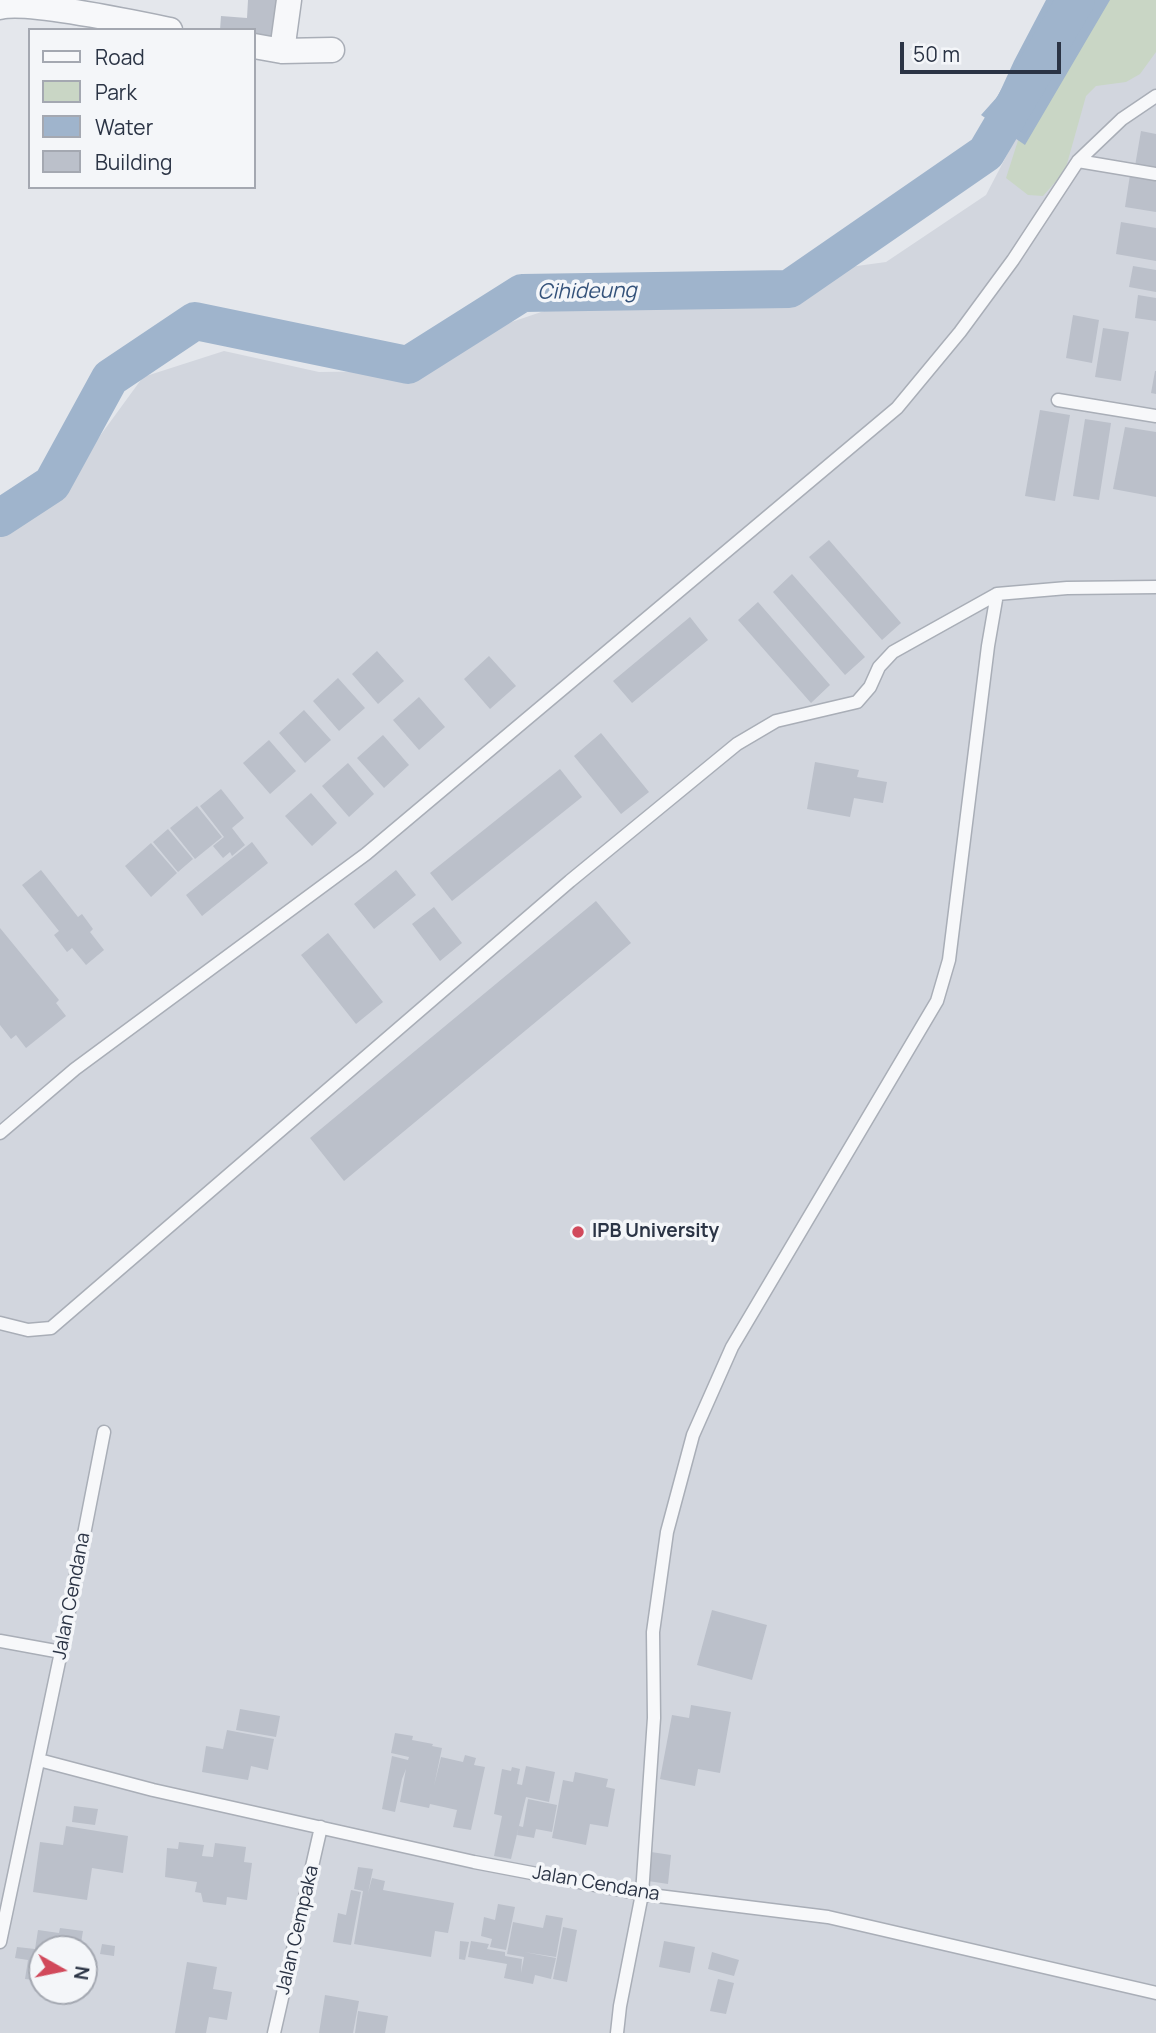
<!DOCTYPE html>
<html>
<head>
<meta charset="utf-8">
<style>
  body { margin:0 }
  #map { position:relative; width:1156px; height:2033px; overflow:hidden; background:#e4e7ec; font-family:Manrope,sans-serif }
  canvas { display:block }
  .legend { position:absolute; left:28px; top:28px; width:228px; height:161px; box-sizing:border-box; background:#f4f6f9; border:2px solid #a4a8b1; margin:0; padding:9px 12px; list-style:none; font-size:21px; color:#2b3445 }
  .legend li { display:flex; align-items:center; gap:14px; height:35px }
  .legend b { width:35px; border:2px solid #a4a8b1 }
  .north { position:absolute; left:28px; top:1935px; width:70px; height:70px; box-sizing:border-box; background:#f4f6f9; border:2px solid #a4a8b1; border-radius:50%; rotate:99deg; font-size:19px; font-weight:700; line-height:28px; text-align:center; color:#2b3445 }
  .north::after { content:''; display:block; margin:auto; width:24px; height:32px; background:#d1495b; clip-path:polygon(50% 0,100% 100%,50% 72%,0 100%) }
  .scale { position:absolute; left:900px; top:42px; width:161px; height:32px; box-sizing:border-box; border:4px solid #2b3445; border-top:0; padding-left:9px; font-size:21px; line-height:24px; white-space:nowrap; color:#2b3445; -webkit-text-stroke:5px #f4f6f9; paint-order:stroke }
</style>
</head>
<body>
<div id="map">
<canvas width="1156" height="2033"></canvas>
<ul class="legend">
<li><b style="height:9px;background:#f7f8fa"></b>Road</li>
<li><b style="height:19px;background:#c9d6c5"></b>Park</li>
<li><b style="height:19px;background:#9fb4cc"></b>Water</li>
<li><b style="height:19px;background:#bbc0ca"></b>Building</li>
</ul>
<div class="north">N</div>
<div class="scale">50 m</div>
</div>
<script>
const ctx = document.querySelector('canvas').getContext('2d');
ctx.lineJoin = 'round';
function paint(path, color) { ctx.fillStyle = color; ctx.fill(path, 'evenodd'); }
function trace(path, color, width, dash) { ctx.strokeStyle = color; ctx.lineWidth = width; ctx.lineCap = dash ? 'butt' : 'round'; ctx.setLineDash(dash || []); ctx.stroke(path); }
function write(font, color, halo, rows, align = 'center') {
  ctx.font = font + ' Manrope,sans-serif'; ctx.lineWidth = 7; ctx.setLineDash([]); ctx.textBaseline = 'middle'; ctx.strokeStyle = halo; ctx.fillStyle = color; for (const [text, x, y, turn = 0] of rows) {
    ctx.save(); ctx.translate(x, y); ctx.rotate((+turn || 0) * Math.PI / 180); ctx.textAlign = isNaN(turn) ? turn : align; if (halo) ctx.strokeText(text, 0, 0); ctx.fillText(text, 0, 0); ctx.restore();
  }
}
const built = new Path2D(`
  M1156 0V2033H0V515L67 481 143 377 224 351 319 372 400 371 479 333 556 307 886 262 986 195 1069 36ZM42 1949H84V1991H42Z`);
const green = new Path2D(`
  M1109 0H1156V52L1140 74 1126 82 1096 86 1086 96 1065 171 1043 196 1028 195 1006 178 1022 128Z`);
const water = new Path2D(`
  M1046 0H1110L1025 145 981 115 998 96 1014 61Z`);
const river = new Path2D(`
  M0 518 52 484 110 378 195 321 408 365 522 293 789 289 986 153 1076 0`);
const building = new Path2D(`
  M248 0H279L276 43 254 42V30H220L221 16 247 18Z
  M1141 131 1156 134V169L1135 166Z
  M1130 175 1156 179V212L1125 207Z
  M1121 222 1156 228V261L1116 254Z
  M1133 266 1156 270V292L1129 287Z
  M1138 295 1156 298V321L1135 318Z
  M1073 315 1099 320 1092 363 1066 358Z
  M1103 328 1129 332 1121 381 1095 377Z
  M1155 371H1156V394L1151 393Z
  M1040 410 1070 415 1055 501 1025 496Z
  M1085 419 1111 423 1099 500 1073 496Z
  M1125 427 1156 432V497L1113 489Z
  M829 540 901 623 882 640 809 557Z
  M792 574 865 657 845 675 773 592Z
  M758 602 830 685 811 703 738 620Z
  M690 617 708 640 632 703 613 681Z
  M377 651 404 681 378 704 352 674Z
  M489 656 516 686 490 709 464 679Z
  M338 678 365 708 339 731 313 701Z
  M419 697 445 727 419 750 393 720Z
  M304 710 331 740 305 763 279 733Z
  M601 733 649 792 621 814 574 756Z
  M383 735 409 765 384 788 357 758Z
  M269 740 296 771 270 794 243 763Z
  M815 762 859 770 857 777 887 782 883 803 854 798 850 817 807 809Z
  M348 763 374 794 349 817 322 786Z
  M560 769 582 797 452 901 430 873Z
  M221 789 244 818 232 828 245 845 232 856 230 852 223 858 213 846 224 837 200 806Z
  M311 793 337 823 312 846 285 816Z
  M197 806 222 837 195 859 170 828Z
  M168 829 193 859 178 872 153 842Z
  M252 842 268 863 202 916 186 895Z
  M151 843 177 873 151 897 125 866Z
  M41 870 78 917 82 914 93 929 90 932 104 950 86 965 72 948 67 952 54 935 59 931 22 885Z
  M396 870 416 895 374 929 354 904Z
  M596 901 631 943 344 1181 310 1138Z
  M434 907 462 943 440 961 412 924Z
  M0 928 59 1000 56 1003 66 1016 26 1048 16 1035 11 1039 0 1025Z
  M328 933 383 1002 356 1024 301 955Z
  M712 1610 767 1625 752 1680 697 1665Z
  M691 1705 731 1712 720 1773 698 1769 695 1786 660 1779 672 1715 689 1718Z
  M240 1709 280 1716 276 1737 236 1730Z
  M227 1730 274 1739 268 1770 251 1766 248 1780 202 1772 206 1746 223 1749Z
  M395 1733 413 1736 412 1740 433 1744 432 1746 442 1748 434 1786 441 1757 463 1762 465 1755 476 1758 474 1765 485 1767 471 1830 453 1827 457 1810 430 1804 429 1808 400 1802 406 1769 402 1779 395 1812 382 1809 392 1756 408 1760 409 1757 391 1753Z
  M526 1766 555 1772 549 1802 526 1797 511 1859 494 1856 502 1816 494 1814 502 1769 511 1771 512 1767 520 1769 517 1784 522 1785Z
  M575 1772 608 1779 606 1787 615 1789 608 1827 590 1824 586 1845 552 1838 563 1780 573 1782Z
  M528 1799 557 1805 552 1832 536 1829 534 1838 517 1835 519 1826 523 1827Z
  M74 1806 98 1809 95 1825 72 1822Z
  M66 1826 128 1836 123 1873 92 1868 87 1900 33 1892 40 1842 63 1845Z
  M179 1842 204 1845 202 1856 213 1857 215 1843 246 1847 244 1862 252 1863 247 1900 227 1897 226 1905 203 1902 201 1893 195 1892 197 1882 165 1877 167 1848 178 1849Z
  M651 1852 671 1855 668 1884 648 1881Z
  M358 1867 373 1869 368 1893 372 1878 385 1881 383 1890 454 1903 448 1933 435 1931 431 1957 354 1944 363 1891 354 1889Z
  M351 1890 361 1892 351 1945 333 1942 338 1913 346 1915Z
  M498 1904 515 1907 506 1950 490 1947 492 1939 481 1936 484 1917 495 1920Z
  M546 1915 563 1918 556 1957 524 1952 556 1958 551 1979 535 1975 533 1984 504 1978 507 1964 468 1957 471 1941 489 1944 487 1949 505 1952V1956L522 1959 521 1973 524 1957 507 1954 513 1922 543 1928Z
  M563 1927 577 1930 567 1982 553 1979Z
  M60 1928 83 1931 80 1949H42V1981L25 1979 28 1960 15 1958 17 1947 35 1949 38 1930 59 1933Z
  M460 1941 469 1942 465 1960 459 1959Z
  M664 1941 695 1947 690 1973 659 1967Z
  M102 1944 115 1946 114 1956 100 1954Z
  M712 1952 739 1960 734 1976 708 1969Z
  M187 1962 217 1967 213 1989 232 1992 227 2020 209 2017 206 2033H175Z
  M718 1979 734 1983 726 2014 710 2011Z
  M325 1995 359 2001 353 2033H319Z
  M358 2011 388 2016 385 2033H355Z`);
const lane = new Path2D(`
  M1078 161 1156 174
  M1058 400 1156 416
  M0 1133 75 1069 366 854 897 408 960 332 1013 260 1078 161 1122 119 1156 96
  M0 1323 28 1330 51 1328 570 881 737 744 776 721 857 702 870 687 879 667 893 652 997 594
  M0 1641 61 1652
  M39 1760 153 1790 474 1862 642 1894 828 1917 1156 1993
  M0 1942 61 1652 104 1432
  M274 2033 321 1827
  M617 2033 620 2006 642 1894 654 1718 653 1632 667 1532 693 1435 732 1347 937 1001 949 960 988 646 997 594 1067 588 1156 587`);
const street = new Path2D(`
  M0 7C27 0 136 23 170 30
  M254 46 282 51 332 50
  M282 51 289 0`);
const markers = [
  [578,1232,7,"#d1495b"]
];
const poiNames = [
  ["IPB University",592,1232]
];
const streetNames = [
  ["Jalan Cendana",72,1596,-79],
  ["Jalan Cendana",596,1884,10],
  ["Jalan Cempaka",298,1930,-77]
];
const waterNames = [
  ["Cihideung",587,292,-1]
];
paint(built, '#d2d6de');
paint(green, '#c9d6c5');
paint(water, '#9fb4cc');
trace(river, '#9fb4cc', 38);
paint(building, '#bbc0ca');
trace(lane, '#a9aeb7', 15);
trace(street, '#a9aeb7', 27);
trace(lane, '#f7f8fa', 12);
trace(street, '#f7f8fa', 24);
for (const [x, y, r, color] of markers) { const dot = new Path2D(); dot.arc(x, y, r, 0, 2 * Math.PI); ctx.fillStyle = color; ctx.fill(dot); trace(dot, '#f4f6f9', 2.5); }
write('bold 19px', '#2b3445', '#f4f6f9', poiNames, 'left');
write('19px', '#2b3445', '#f4f6f9', streetNames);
write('italic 21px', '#34527a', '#f4f6f9', waterNames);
</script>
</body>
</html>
